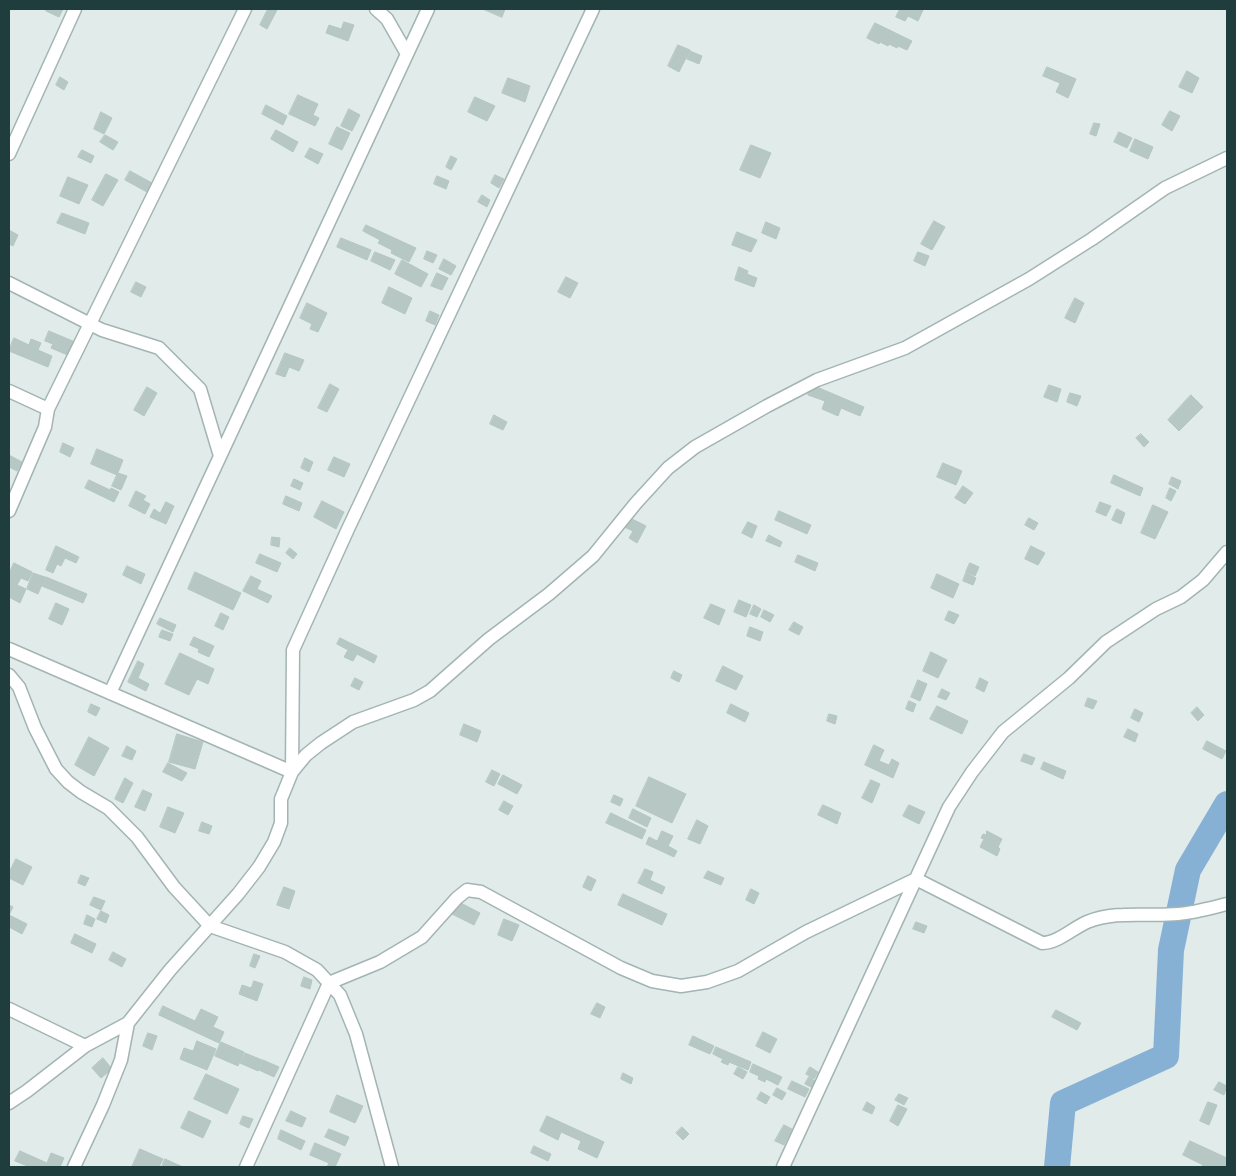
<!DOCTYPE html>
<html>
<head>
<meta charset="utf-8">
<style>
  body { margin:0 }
  #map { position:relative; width:1236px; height:1176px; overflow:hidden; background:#e1ecea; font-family:Barlow,sans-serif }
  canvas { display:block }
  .frame { position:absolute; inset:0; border:10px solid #203d3e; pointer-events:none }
</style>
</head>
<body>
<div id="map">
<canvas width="1236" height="1176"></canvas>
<div class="frame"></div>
</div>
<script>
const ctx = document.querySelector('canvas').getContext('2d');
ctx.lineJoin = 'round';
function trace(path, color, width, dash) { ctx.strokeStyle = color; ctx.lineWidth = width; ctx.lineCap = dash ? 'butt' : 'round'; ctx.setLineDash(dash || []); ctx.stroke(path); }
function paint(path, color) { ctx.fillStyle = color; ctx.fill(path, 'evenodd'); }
const river = new Path2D(`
  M1057 1167 1063 1103 1166 1056 1171 950 1188 870 1227 804`);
const building = new Path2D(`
  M47 9H63L59 17 46 11Z
  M268 9 277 10 267 29 260 25Z
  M483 9H505L502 17Z
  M900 9H920L923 10 918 21 908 16 905 21 896 17Z
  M344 22 354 25 348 41 326 33 329 25 341 29Z
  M875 23 912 41 907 50 898 46 897 48 889 44 888 46 880 42 879 44 867 38Z
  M678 45 690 50 679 72 668 66Z
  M690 51 702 56 699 64 687 59Z
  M1047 67 1076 79 1068 98 1056 92 1060 83 1043 76Z
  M1187 71 1199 78 1192 93 1179 87Z
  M60 77 68 82 64 90 56 85Z
  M508 78 530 86 525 102 502 93Z
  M298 95 318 104 313 115 319 118 315 126 289 114Z
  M475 97 495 106 487 121 468 112Z
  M266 105 287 116 283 125 262 114Z
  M349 109 360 115 352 131 341 126Z
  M1170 111 1180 116 1172 131 1162 125Z
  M101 112 112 118 104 134 94 129Z
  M1094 123 1100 124 1096 136 1090 134Z
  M337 127 350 133 342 150 329 144Z
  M276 130 298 142 293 152 271 139Z
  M1119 132 1132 138 1127 148 1114 142Z
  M105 135 118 142 113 150 100 142Z
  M1135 139 1153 147 1148 159 1130 151Z
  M751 145 771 153 760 178 740 170Z
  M310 148 323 154 318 164 305 157Z
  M82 150 94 156 91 163 78 157Z
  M451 156 457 159 451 170 446 167Z
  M130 171 152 183 147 192 125 180Z
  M106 174 118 180 103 206 92 200Z
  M495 175 504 179 499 188 491 183Z
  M437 176 449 181 446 189 434 184Z
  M68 177 88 185 79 204 60 196Z
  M482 195 490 200 487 207 478 202Z
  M62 213 89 223 85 234 57 223Z
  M934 221 945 227 932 250 921 244Z
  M766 222 780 228 776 239 762 233Z
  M366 225 416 248 409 262 391 253 392 250 378 243 380 240 363 231Z
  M9 230 18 235 13 246 9 244Z
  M737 232 757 240 751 252 732 245Z
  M341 238 371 250 367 260 337 247Z
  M427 251 437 255 433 263 424 259Z
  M375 252 395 260 390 270 371 261Z
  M918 252 929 256 925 266 914 261Z
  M444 259 456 266 451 275 439 269Z
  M402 260 428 274 421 287 395 274Z
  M739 267 748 271 747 274 757 278 754 287 735 280Z
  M437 273 448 278 442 290 431 286Z
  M566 277 578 283 570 298 558 292Z
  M136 282 146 287 141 297 131 292Z
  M389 287 412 298 405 314 382 303Z
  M1075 298 1084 303 1075 323 1065 318Z
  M307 303 327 313 318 332 310 329 312 324 300 318Z
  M430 311 439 315 435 325 426 321Z
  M49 331 75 342 70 356 51 348 53 344 45 341Z
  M14 338 29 345 31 339 41 343 38 350 52 356 48 367 9 351Z
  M285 353 304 360 299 371 289 367 285 377 276 374Z
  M330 384 339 389 327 412 318 408Z
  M812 385 864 407 860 416 841 408 838 416 822 409 825 401 808 395Z
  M1049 385 1061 389 1057 402 1044 397Z
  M147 387 157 393 144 416 134 410Z
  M1070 393 1081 396 1077 406 1067 402Z
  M1191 395 1203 407 1179 431 1168 420Z
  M494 415 507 422 503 430 490 424Z
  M1141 434 1149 442 1144 447 1136 438Z
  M63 443 74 448 70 457 60 452Z
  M97 449 123 460 117 475 91 464Z
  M9 455 22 462 17 471 9 467Z
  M334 457 350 464 344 477 328 470Z
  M305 458 313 462 309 472 301 468Z
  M943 463 962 471 956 485 937 477Z
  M118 473 127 476 121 490 112 486Z
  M1114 475 1143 488 1140 496 1111 483Z
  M1172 477 1181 481 1178 489 1169 484Z
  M294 479 303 483 300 490 291 486Z
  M89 480 110 490 111 488 119 492 114 502 85 488Z
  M963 486 973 493 965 504 955 498Z
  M1170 488 1176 491 1171 501 1166 498Z
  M136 491 146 496 143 500 150 504 145 514 129 506Z
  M286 496 302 503 299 511 283 504Z
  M322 501 344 512 336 529 314 517Z
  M166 502 174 506 166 524 150 517 154 509 160 513Z
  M1100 502 1111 506 1106 516 1096 512Z
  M1153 505 1168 512 1155 539 1141 533Z
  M1117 509 1125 513 1121 524 1112 520Z
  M779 511 811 525 807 534 775 520Z
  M626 516 646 526 637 543 629 538 633 531 622 526Z
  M1029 518 1038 523 1034 530 1025 525Z
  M748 522 757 526 752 538 742 533Z
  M769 535 782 542 780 547 766 541Z
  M272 537 280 538 279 547 271 545Z
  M56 546 79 557 76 563 65 558 61 566 57 564 53 573 46 570Z
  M1031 546 1045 553 1038 565 1025 559Z
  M290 548 297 554 293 559 286 553Z
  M260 554 281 563 277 572 256 563Z
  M798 555 818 563 815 571 795 562Z
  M14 563 32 572 28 581 21 578 17 585 26 589 20 603 9 597V574Z
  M970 563 979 567 975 576 966 572Z
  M127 566 145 574 141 584 123 575Z
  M195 572 241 593 233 610 188 589Z
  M33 573 45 577 38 594 27 589Z
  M966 573 976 578 973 585 963 581Z
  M937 574 959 584 953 598 931 588Z
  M251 576 261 581 257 589 272 596 268 603 243 591Z
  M46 577 87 594 83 603 42 586Z
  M739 600 751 605 746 617 734 612Z
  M56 603 69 609 62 625 49 619Z
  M711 604 725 610 719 625 704 618Z
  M754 605 761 609 757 617 750 614Z
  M764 610 774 615 770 622 761 617Z
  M949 611 959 615 954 624 945 620Z
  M221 613 229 617 223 630 215 626Z
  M160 618 176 625 173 632 157 624Z
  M794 622 803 627 799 635 789 630Z
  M750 627 763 632 760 641 747 636Z
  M162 630 173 634 170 641 159 637Z
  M194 637 214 646 209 657 198 652 199 649 190 645Z
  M340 638 377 656 374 663 357 654 353 661 344 657 348 650 337 644Z
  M931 652 947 660 938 678 923 671Z
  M180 653 214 669 208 684 197 679 189 695 165 684Z
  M138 661 144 664 138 678 149 684 146 691 128 682Z
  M723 666 743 676 736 690 716 681Z
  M674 671 682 675 679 682 671 678Z
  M355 678 363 682 359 690 351 686Z
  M980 678 988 682 984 692 976 688Z
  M918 680 927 684 920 701 911 697Z
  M942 689 950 693 946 700 938 697Z
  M1088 698 1097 701 1093 709 1085 706Z
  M909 701 916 704 913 712 906 709Z
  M91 704 100 708 96 716 88 712Z
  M731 704 749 713 745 722 727 713Z
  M937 706 968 721 962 734 930 719Z
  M1197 707 1204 715 1198 721 1191 713Z
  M1135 709 1143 713 1139 722 1131 718Z
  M829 714 837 716 835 724 827 721Z
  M464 724 481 731 477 742 460 735Z
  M1128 729 1138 734 1135 742 1124 737Z
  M177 734 203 742 195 769 169 762Z
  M89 737 109 748 94 776 75 765Z
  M1207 741 1226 751 1222 759 1203 749Z
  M874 745 884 750 879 761 889 765 892 759 899 763 893 778 865 765Z
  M127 746 136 751 132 760 122 756Z
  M1024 754 1035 758 1032 765 1021 761Z
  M1044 762 1066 771 1063 779 1041 769Z
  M168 763 187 773 182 781 163 772Z
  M492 770 500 774 494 786 486 782Z
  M503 775 522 785 517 794 498 784Z
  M649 777 686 794 672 823 636 806Z
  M125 778 133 783 123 803 115 799Z
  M871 780 880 784 872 803 862 798Z
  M143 790 152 794 145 811 135 807Z
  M614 795 623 799 620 806 611 802Z
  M504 801 513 806 508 815 499 810Z
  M823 805 841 813 837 824 818 815Z
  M909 805 925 812 919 824 903 816Z
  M168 807 184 813 175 833 160 827Z
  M633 809 651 818 647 827 629 818Z
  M611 813 646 830 642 839 606 823Z
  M697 820 708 826 700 844 688 839Z
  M202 822 212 826 209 834 199 831Z
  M662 831 673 836 668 846 677 851 674 857 646 844 649 837 657 841Z
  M987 831 1002 839 998 847 1000 849 997 856 980 847 984 839 981 838 983 834 986 835Z
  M16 859 32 867 23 885 9 878V873Z
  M645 869 653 872 650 880 665 887 662 894 638 883Z
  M708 871 724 878 721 885 704 878Z
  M81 875 89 878 85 886 78 883Z
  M588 876 596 880 591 891 583 887Z
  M284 887 295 891 289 909 277 905Z
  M751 889 759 893 754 904 746 900Z
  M623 894 667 914 662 925 618 905Z
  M94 897 105 901 101 910 90 905Z
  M457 901 480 913 474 925 450 913Z
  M9 905 13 907 9 915 27 924 22 934 9 927Z
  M101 911 109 915 106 923 97 919Z
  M87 915 95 919 92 927 84 924Z
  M504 919 519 925 512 941 498 935Z
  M916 922 927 926 924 933 913 929Z
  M75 934 96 944 92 953 71 943Z
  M113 952 126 959 122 967 109 960Z
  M254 954 260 956 255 968 250 966Z
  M304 977 312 980 310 989 301 986Z
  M254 981 263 984 257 1001 239 994 242 985 251 988Z
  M597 1003 605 1007 600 1018 591 1014Z
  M163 1006 195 1021 201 1009 218 1017 213 1027 224 1032 219 1043 159 1015Z
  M1056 1010 1081 1023 1077 1030 1052 1017Z
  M763 1032 777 1039 770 1053 756 1046Z
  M148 1033 157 1036 152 1050 143 1046Z
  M693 1036 714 1046 710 1054 689 1045Z
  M197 1041 216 1049 207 1070 180 1059 184 1048 193 1051Z
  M221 1042 244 1052 238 1066 215 1056Z
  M716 1047 751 1062 748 1070 729 1062 728 1065 721 1062 723 1059 713 1054Z
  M245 1053 262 1060 258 1071 240 1063Z
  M103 1058 112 1069 101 1078 92 1068Z
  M263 1060 279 1067 274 1077 259 1070Z
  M753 1064 782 1077 778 1085 766 1079 765 1082 758 1079 759 1076 750 1072Z
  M738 1067 747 1072 743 1079 734 1074Z
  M810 1067 818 1072 814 1079 806 1074Z
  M623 1073 633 1078 631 1084 621 1079Z
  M206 1074 239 1089 227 1114 194 1099Z
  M809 1077 817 1082 813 1088 805 1084Z
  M792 1081 809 1089 805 1097 788 1089Z
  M1219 1082 1227 1086 1224 1095 1214 1090Z
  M777 1088 786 1093 782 1100 773 1095Z
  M761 1092 770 1097 766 1104 757 1099Z
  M899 1094 908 1098 904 1105 895 1100Z
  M337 1095 363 1106 355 1123 330 1112Z
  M867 1102 875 1107 872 1114 863 1110Z
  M1208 1102 1217 1105 1209 1125 1200 1121Z
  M898 1105 907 1109 898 1126 890 1121Z
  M189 1111 211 1121 203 1138 181 1128Z
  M291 1111 306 1118 302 1127 286 1121Z
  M243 1116 253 1119 249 1128 240 1124Z
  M547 1116 604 1142 597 1158 578 1149 581 1141 561 1132 558 1140 540 1131Z
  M784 1125 792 1129 784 1145 775 1141Z
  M682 1127 689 1134 683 1140 676 1133Z
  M329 1129 349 1137 345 1146 325 1137Z
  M281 1130 305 1141 301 1150 278 1139Z
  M1190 1141 1227 1158V1167H1202L1203 1165 1183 1155Z
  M315 1143 341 1154 335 1167H327L329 1163 310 1155Z
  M534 1146 551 1154 548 1161 531 1153Z
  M140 1149 163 1159 159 1167H132Z
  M20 1151 47 1163 51 1153 64 1158 60 1167H30L15 1161Z
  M165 1159 183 1167H162Z`);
const street = new Path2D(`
  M376 9 387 19 407 54
  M9 154 75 9
  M9 283 102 330 159 348 200 389 220 456
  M9 391 48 409
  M9 511 45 427 48 409 245 9
  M9 649 292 772 293 650 348 529 593 9
  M9 675 19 687 35 728 56 769 68 782 81 792 108 808 137 837 174 887 210 926 285 952 317 970 340 995 356 1034 392 1167
  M110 693 428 9
  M916 879 1042 943C1058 943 1073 928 1087 922 1117 910 1147 917 1178 914 1194 913 1211 908 1227 904
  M9 1009 85 1046
  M9 1103 27 1091 85 1046 128 1023 170 970 238 894 259 867 274 842 281 823V799L292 772 306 755 321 743 353 722 414 700 430 691 489 639 549 594 593 556 636 503 668 468 695 447 767 406 817 380 905 348 1029 279 1092 239 1165 188 1227 158
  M74 1167 103 1105 121 1060 128 1023
  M246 1167 329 983 380 962 422 937 457 898 467 890 481 892 621 968 652 981 681 986 707 982 738 971 806 932 916 879
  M783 1167 949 807 972 772 1003 732 1069 678 1106 642 1156 609 1181 597 1203 580 1227 552`);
trace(river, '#86b1d4', 26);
paint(building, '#b6c7c4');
trace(building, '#b3c6c4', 1);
trace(street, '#a3b4b3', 15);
trace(street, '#fff', 12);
</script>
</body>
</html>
